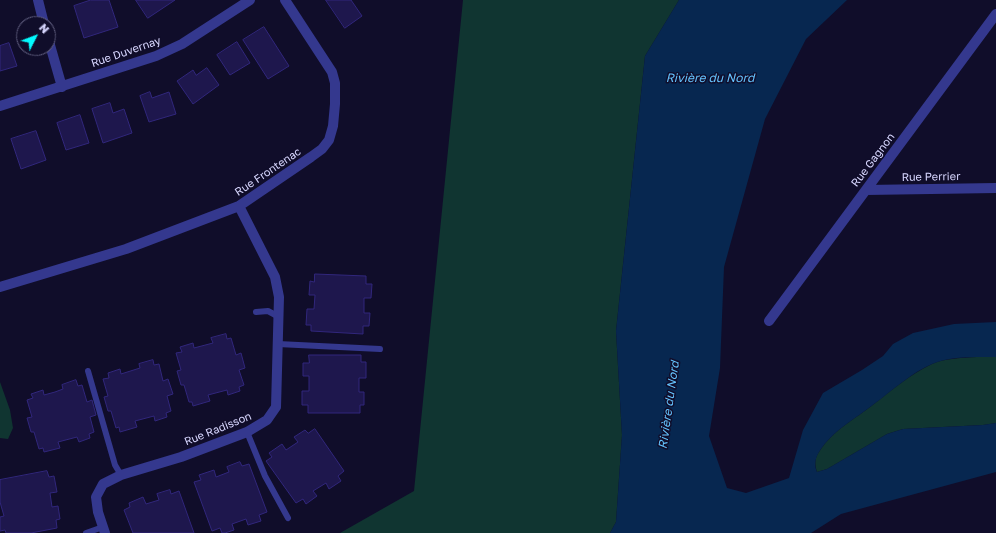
<!DOCTYPE html>
<html>
<head>
<meta charset="utf-8">
<style>
  body { margin:0 }
  #map { position:relative; width:996px; height:533px; overflow:hidden; background:#100d2a; font-family:"Golos Text",sans-serif }
  canvas { display:block }
  .north { position:absolute; left:16px; top:16px; width:40px; height:40px; box-sizing:border-box; background:#100d2a; border:1px solid #605e7f; border-radius:50%; rotate:48deg; font-size:11px; font-weight:700; line-height:16px; text-align:center; color:#d8d7ff }
  .north::after { content:''; display:block; margin:auto; width:14px; height:18px; background:#03faff; clip-path:polygon(50% 0,100% 100%,50% 72%,0 100%) }
</style>
</head>
<body>
<div id="map">
<canvas width="996" height="533"></canvas>
<div class="north">N</div>
</div>
<script>
const ctx = document.querySelector('canvas').getContext('2d');
ctx.lineJoin = 'round';
function paint(path, color) { ctx.fillStyle = color; ctx.fill(path, 'evenodd'); }
function trace(path, color, width, dash) { ctx.strokeStyle = color; ctx.lineWidth = width; ctx.lineCap = dash ? 'butt' : 'round'; ctx.setLineDash(dash || []); ctx.stroke(path); }
function write(font, color, halo, rows, align = 'center') {
  ctx.font = font + ' "Golos Text",sans-serif'; ctx.lineWidth = 3; ctx.setLineDash([]); ctx.textBaseline = 'middle'; ctx.strokeStyle = halo; ctx.fillStyle = color; for (const [text, x, y, turn = 0] of rows) {
    ctx.save(); ctx.translate(x, y); ctx.rotate((+turn || 0) * Math.PI / 180); ctx.textAlign = isNaN(turn) ? turn : align; if (halo) ctx.strokeText(text, 0, 0); ctx.fillText(text, 0, 0); ctx.restore();
  }
}
const green = new Path2D(`
  M463 0H679L645 56 616 331 622 435 616 522 610 533H340L414 491Z
  M977 357H996V423L983 425 903 429 887 434 827 469 817 472C815 465 814 459 819 452 832 431 855 419 874 404 892 390 911 374 932 364 945 358 963 358 977 357Z
  M0 382 10 410 13 428 8 439 0 438Z`);
const water = new Path2D(`
  M679 0H847L806 39 765 119 724 267 720 368 709 436 727 488 746 493 789 478 803 430 823 393 862 370 883 356 893 344 913 333 954 324 996 322V357C977 357 949 356 932 364 911 373 893 390 874 404 855 419 832 431 819 452 815 459 814 465 817 472L827 469 887 434 903 429 983 425 996 423V472L841 514 811 533H610L616 522 622 435 616 331 645 56Z`);
const building = new Path2D(`
  M91 0H109L118 27 84 38 74 6Z
  M136 0H175L148 18Z
  M326 0H351L362 16 345 28Z
  M264 27 289 66 268 79 243 40Z
  M237 42 250 63 230 75 217 55Z
  M9 43 17 66 0 71V46Z
  M207 68 219 85 193 104 177 81 193 70 196 75Z
  M150 92 152 98 169 92 176 114 149 122 140 96Z
  M110 103 113 113 124 109 132 133 103 143 92 109Z
  M80 115 89 143 66 150 57 123Z
  M36 131 46 160 21 169 11 139Z
  M315 274 366 276V284H372L371 298H364V313H370L369 326H363V334L311 331V325H306L307 309H314L315 295H309L310 281 314 282Z
  M226 334 227 339 231 338 236 355 241 353 245 368 239 370 244 385 239 387 240 391 228 395 227 390 208 395 210 401 193 406 192 402H189L184 385H181L177 371 181 370 176 353 182 352 180 347 193 343 194 348 213 343 211 338Z
  M309 355H361V362H366V378H359V392H364V405H360V413H308V405H302V391H309V376H303V363H309Z
  M153 360 154 365 159 364 163 381 168 379 173 394 167 396 171 411 166 413 167 417 155 421 154 416 135 421 137 427 120 432 119 427 116 428 111 411H108L104 397 108 396 103 379 109 378 108 373 120 369 121 374 140 368 139 364Z
  M76 380 78 386 82 385 87 402 92 400 96 415 90 417 94 432 89 434 90 438 79 442 77 437 58 442 60 448 44 452 43 448 39 449 34 432H31L27 418 32 417 27 400 33 398 31 394 43 390 44 395 55 392 63 389 62 385Z
  M315 429 344 471 338 476 341 481 329 489 326 483 313 491 317 496 306 504 303 499 296 503 266 461 272 457 269 453 282 444 286 450 298 442 294 437 305 430 308 433Z
  M240 462 242 466 249 464 267 512 259 515 261 521 248 525 246 519 232 524 234 530 225 533H222L220 528 212 531 194 482 201 480 199 475 214 470 216 477 229 472 227 467Z
  M47 471 49 477 54 476 57 492 50 493 52 507 58 506 60 519 56 520 57 528 31 533H6L5 530 0 531V517L4 516 0 502V480Z
  M170 490 171 494 179 491 194 533H133L124 510 130 507 129 503 143 497 146 504 159 500 157 494Z`);
const service = new Path2D(`
  M256 312 268 311 279 317
  M278 344 380 349
  M88 371 115 465 121 475
  M247 432 265 476 288 518
  M86 533 103 527`);
const minor = new Path2D(`
  M38 0 44 24
  M48 38 62 87
  M0 106 156 56 182 44 250 0
  M866 190 996 188
  M0 287 126 249 239 206 311 157 322 149 329 140 333 126 335 104V83L332 72 285 0
  M769 321 996 14
  M105 533 98 512 96 497 103 484 121 475 181 457 247 432 267 420 276 407 279 297 275 277 239 206`);
const streetNames = [
  ["Rue Duvernay",126,52,-19],
  ["Rue Gagnon",873,160,-53],
  ["Rue Frontenac",268,172,-34],
  ["Rue Perrier",931,177,-1],
  ["Rue Radisson",218,429,-22]
];
const waterNames = [
  ["Rivière du Nord",710,78],
  ["Rivière du Nord",669,405,-82]
];
paint(green, '#103531');
paint(water, '#072750');
paint(building, '#1e174d');
trace(building, '#31277c', 1);
trace(service, '#34388e', 6);
trace(minor, '#34388e', 10);
write('11px', '#d8d7ff', '#100d2a', streetNames);
write('italic 12px', '#65c4ff', '#100d2a', waterNames);
</script>
</body>
</html>
